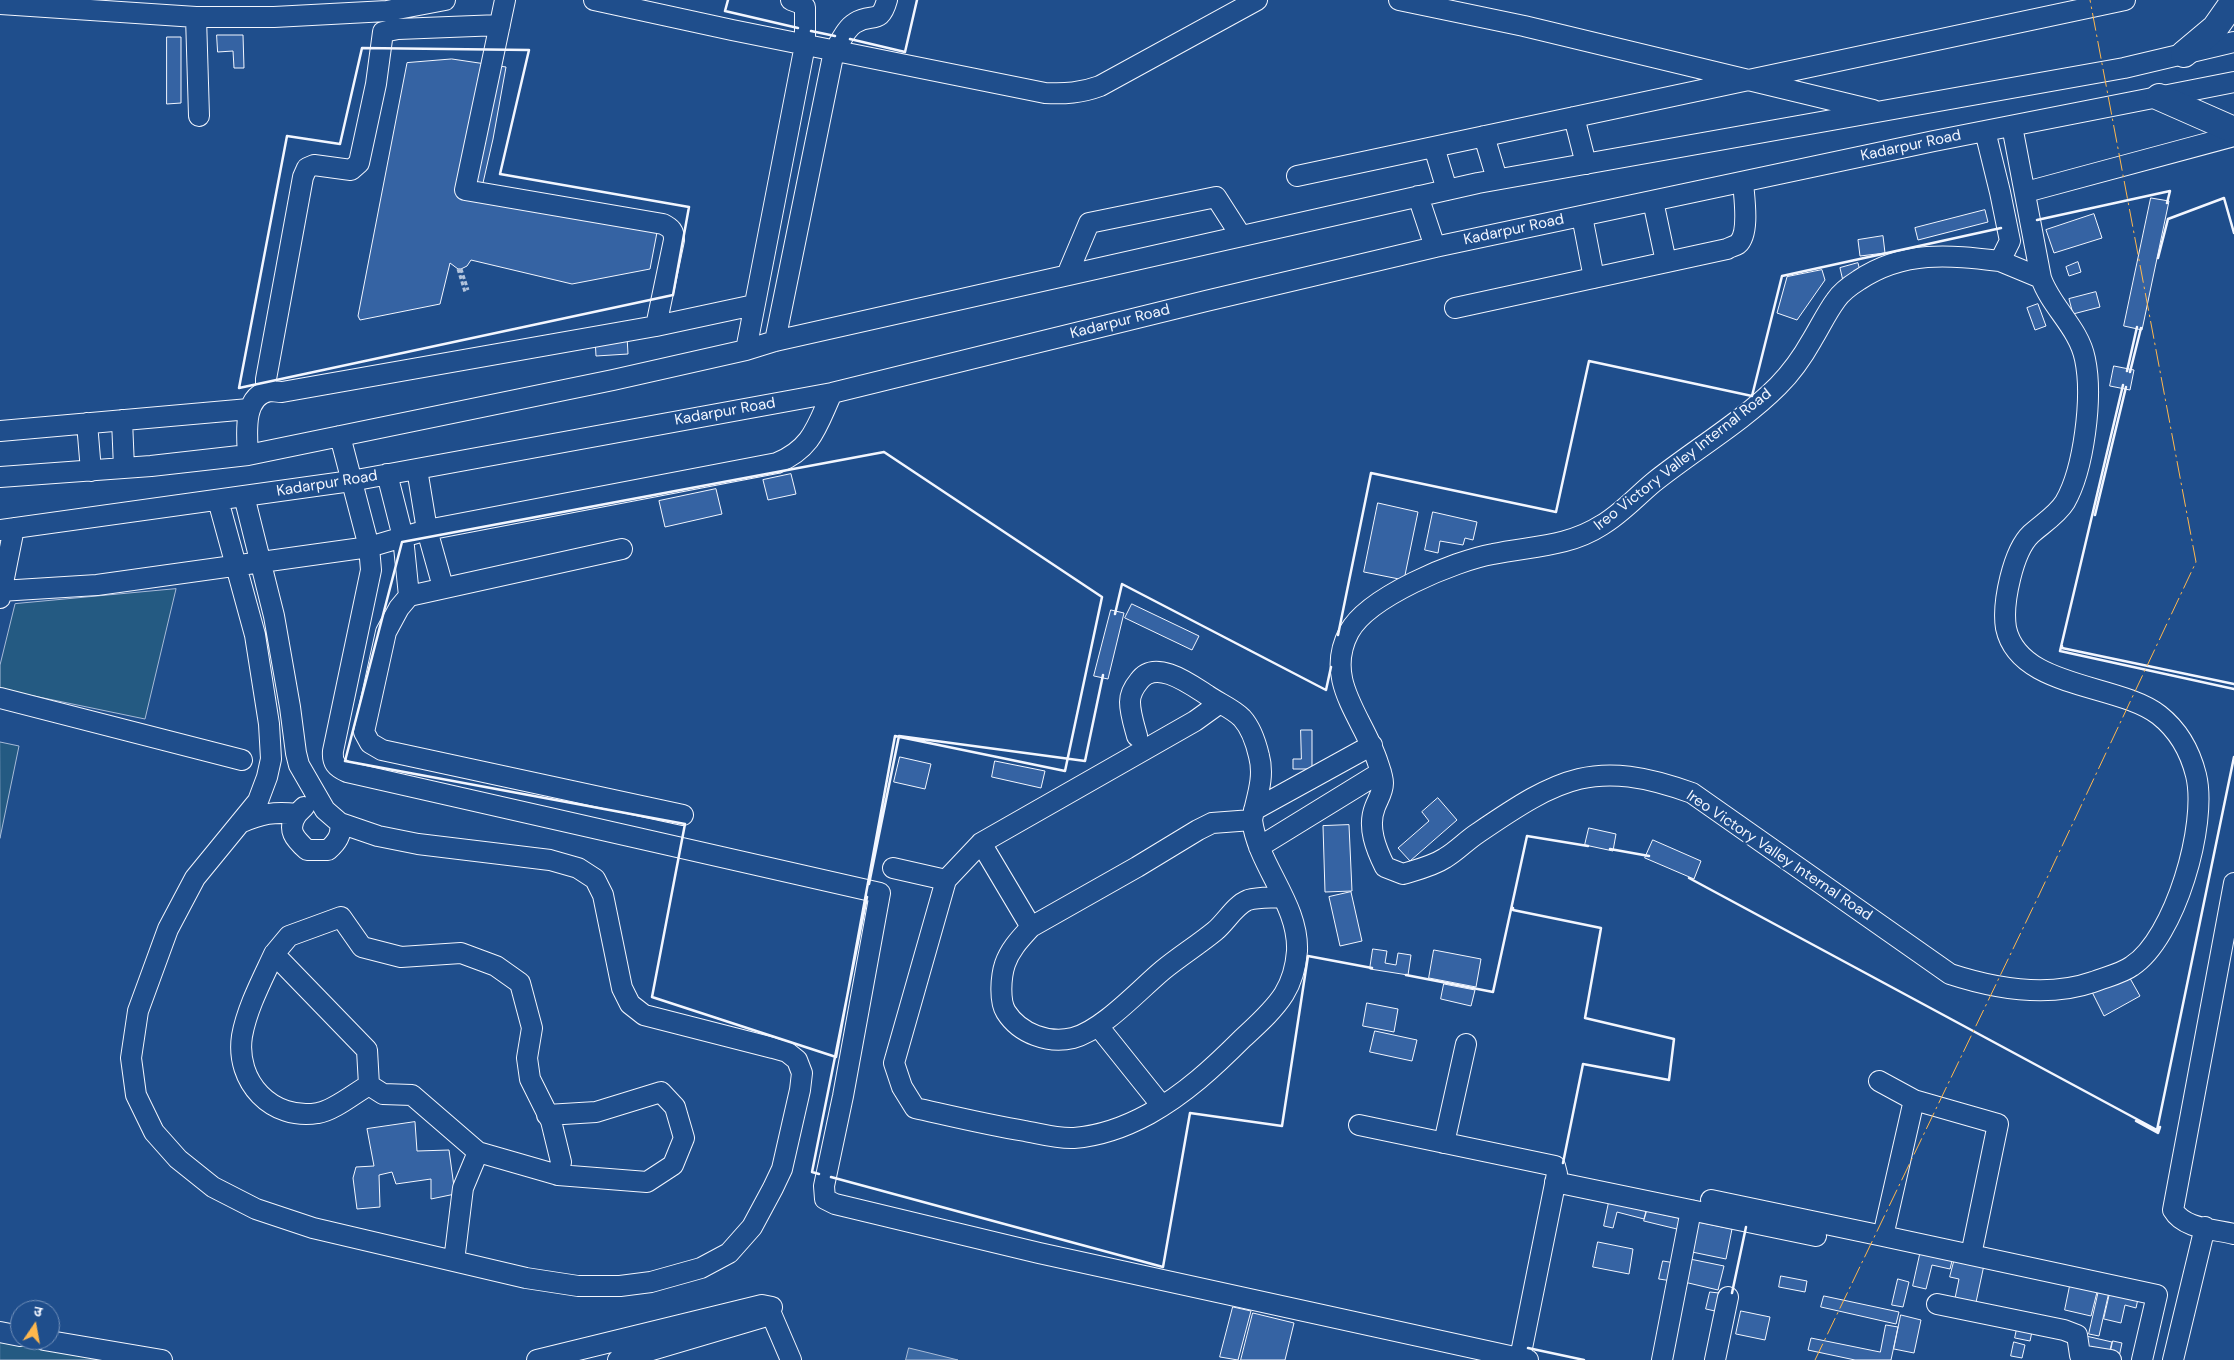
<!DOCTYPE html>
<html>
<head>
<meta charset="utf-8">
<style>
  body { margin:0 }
  #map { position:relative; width:2234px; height:1360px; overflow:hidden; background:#1f4e8c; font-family:"DM Sans","Noto Sans Devanagari",sans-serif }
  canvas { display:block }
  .north { position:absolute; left:10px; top:1300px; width:50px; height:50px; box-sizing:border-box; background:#1f4e8c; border:1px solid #7391ba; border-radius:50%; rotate:12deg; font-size:14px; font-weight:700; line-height:20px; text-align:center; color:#f2f6ff }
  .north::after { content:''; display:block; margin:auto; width:18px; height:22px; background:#ffb74d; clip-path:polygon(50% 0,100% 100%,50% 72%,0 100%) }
</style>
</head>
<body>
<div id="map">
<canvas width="2234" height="1360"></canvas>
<div class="north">उ</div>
</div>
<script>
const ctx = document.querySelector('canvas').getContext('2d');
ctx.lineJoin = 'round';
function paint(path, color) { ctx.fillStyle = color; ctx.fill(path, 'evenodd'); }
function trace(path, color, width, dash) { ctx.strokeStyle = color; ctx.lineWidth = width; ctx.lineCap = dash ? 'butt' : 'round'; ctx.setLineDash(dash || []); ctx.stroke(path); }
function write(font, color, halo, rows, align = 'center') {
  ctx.font = font + ' "DM Sans",sans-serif'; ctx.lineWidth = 4; ctx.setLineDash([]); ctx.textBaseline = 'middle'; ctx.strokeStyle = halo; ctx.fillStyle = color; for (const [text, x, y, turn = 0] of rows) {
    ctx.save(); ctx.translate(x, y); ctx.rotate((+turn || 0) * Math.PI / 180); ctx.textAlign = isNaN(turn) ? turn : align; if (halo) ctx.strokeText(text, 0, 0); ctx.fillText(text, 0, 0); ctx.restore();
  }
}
const green = new Path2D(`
  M176 589 145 719 0 689V665L15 604Z
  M0 742 19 746 0 838Z
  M0 1339 115 1360H0Z`);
const water = new Path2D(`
  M909 1348 958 1360H906Z`);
const building = new Path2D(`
  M217 35H243L244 68H234L233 51 218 52Z
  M167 37H181V103L167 104Z
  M452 59 506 67 493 139 480 196 658 227 650 269 572 284 471 260 467 266 461 269H458L450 263 440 304 360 320 358 316 407 63Z
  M2151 198 2169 201 2142 330 2124 326Z
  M1985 210 1988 222 1918 240 1915 228Z
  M2094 214 2102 238 2054 253 2046 230Z
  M1883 236 1885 253 1860 256 1858 240Z
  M2078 262 2081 272 2069 276 2066 267Z
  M1858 263 1861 275 1843 281 1840 268Z
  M1822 270 1825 280 1797 320 1777 313 1787 277Z
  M2096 292 2100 307 2073 314 2069 299Z
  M2038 304 2046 326 2035 330 2027 308Z
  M627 336 628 354 596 356 595 338Z
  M2114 366 2134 370 2130 390 2110 386Z
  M791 474 796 494 768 500 763 480Z
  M716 489 722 514 665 527 659 501Z
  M1378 503 1418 512 1404 580 1364 572Z
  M1433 512 1477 522 1473 540 1465 538 1463 545 1440 541 1438 553 1425 550Z
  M1132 604 1199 636 1192 650 1125 618Z
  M1111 610 1124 613 1108 679 1094 676Z
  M1301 730H1312V769H1293V759H1301Z
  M900 757 931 764 925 789 894 782Z
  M995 761 1045 771 1041 788 992 777Z
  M1438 798 1457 820 1410 861 1398 848 1429 821 1422 812Z
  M1349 825 1352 891 1325 892 1323 826Z
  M1589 828 1616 834 1613 851 1585 845Z
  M1653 840 1701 861 1694 879 1645 858Z
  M1351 892 1362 941 1340 946 1329 897Z
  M1373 949 1387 951 1385 963 1396 965 1398 953 1411 955 1408 975 1370 969Z
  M1434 950 1481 959 1476 987 1429 978Z
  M2127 973 2140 996 2104 1016 2092 992Z
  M1444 984 1475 990 1471 1006 1441 999Z
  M1367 1003 1398 1009 1394 1032 1363 1026Z
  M1375 1031 1417 1040 1412 1061 1370 1052Z
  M415 1122 417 1151 449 1150 455 1194 431 1199V1179L396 1184 392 1172 379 1175 380 1207 357 1209 353 1178 356 1167 374 1166 367 1129Z
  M1609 1202 1646 1211 1644 1219 1617 1212 1613 1228 1604 1226Z
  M1647 1211 1683 1219 1681 1230 1644 1221Z
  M1693 1221 1732 1229 1726 1259 1687 1251Z
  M1598 1242 1633 1249 1629 1274 1593 1267Z
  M1921 1250 1953 1257 1950 1269 1932 1265 1926 1289 1913 1286Z
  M1685 1258 1724 1266 1718 1290 1680 1281Z
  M1955 1258 1984 1265 1975 1307 1954 1303 1959 1279 1950 1277Z
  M1663 1261 1675 1263 1672 1281 1659 1279Z
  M1781 1276 1807 1281 1805 1292 1779 1287Z
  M1898 1279 1909 1282 1903 1307 1892 1305Z
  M2071 1281 2098 1288 2091 1316 2065 1310Z
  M2099 1290 2109 1292 2099 1336 2089 1334Z
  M1710 1292 1719 1293 1715 1311 1706 1309Z
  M2110 1293 2138 1299 2136 1308 2125 1305 2121 1323 2104 1319Z
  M1824 1296 1899 1312 1896 1324 1821 1307Z
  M1233 1307 1251 1311 1238 1360 1220 1357Z
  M1741 1311 1770 1317 1765 1340 1736 1334Z
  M1253 1313 1294 1323 1285 1360H1241Z
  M1901 1315 1921 1320 1914 1353 1894 1349Z
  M2018 1324 2033 1327 2030 1341 2015 1338Z
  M1886 1325 1898 1327 1891 1360H1855L1808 1350 1811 1338 1880 1352Z
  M2086 1336 2112 1342 2109 1354 2083 1349Z
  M2113 1341 2122 1343 2119 1357 2110 1355Z
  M2014 1342 2025 1345 2022 1358 2011 1356Z`);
const path = new Path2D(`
  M458 269 465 292
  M461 269 468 290`);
const minor = new Path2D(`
  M594 0 732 30 1045 93C1065 94 1081 93 1100 86L1257 0
  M1399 0 1524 26 1873 110
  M0 4 196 17H274L387 11 445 0
  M196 17 199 116
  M1574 117 1586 164
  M1985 131 2000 192 2010 241 2000 261C1949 255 1904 250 1859 280 1851 285 1842 291 1836 300 1827 312 1820 327 1812 340 1803 356 1791 373 1778 386 1742 422 1694 450 1654 482 1637 496 1621 514 1602 525 1568 547 1531 546 1493 554 1454 561 1368 597 1349 632 1323 681 1364 718 1378 763 1380 769 1383 777 1383 783 1383 792 1378 799 1375 807 1367 827 1376 849 1385 867L1403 874C1416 870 1433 866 1445 858 1457 851 1467 840 1478 833 1560 777 1595 758 1692 793L1950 974C1996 989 2047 998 2093 982 2105 977 2121 974 2132 966 2175 938 2208 824 2196 775 2190 751 2178 730 2159 715 2118 683 2019 689 2006 628 2002 603 2013 551 2031 534 2042 524 2057 515 2065 502 2084 469 2093 397 2085 359 2079 328 2051 307 2041 278L2012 126
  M1484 136 1497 179
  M1434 147 1447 190
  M1297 176 2125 0
  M2026 192 2234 136
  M1418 196 1435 247
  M1653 201 1666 262
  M1582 216 1594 278
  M2000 261 2041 278
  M1067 275 1089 223 1216 197 1241 236
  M1455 308 1727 249C1730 247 1735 246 1738 244 1750 233 1744 197 1743 182
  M656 326 754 305
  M775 341 834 51C840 43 846 28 855 23 872 12 880 26 887 0
  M746 350 805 45V7L802 4 791 0
  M269 391 266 385V379L303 177 307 168 314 165 351 170 359 163 376 84 383 32 398 29 500 25
  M122 420 124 468
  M87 423 91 471
  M0 431 249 409
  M340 436 369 547 371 570 333 751C332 763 336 767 347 772L880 893 843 1096 824 1186 825 1199 835 1204 1039 1253 1528 1360
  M248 455C247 436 242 395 270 391 273 391 278 392 282 392L656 326 674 240C674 231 671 228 663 224L465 190 505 0
  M417 469 427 530 443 587
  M387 474 403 537 409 596
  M0 477 151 466 248 455 613 380 746 350 775 341 1478 183 2124 68 2234 42
  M218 500 255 635 269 724 271 759 267 777 258 801 195 878 168 929 138 1011 131 1058 136 1095 154 1132 178 1159 213 1187 256 1209 313 1228 526 1278 578 1286H620L651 1282 701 1268 729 1253 752 1227 773 1188 782 1169 800 1090 802 1073 797 1060 787 1052 773 1048 644 1015 630 1004 622 988 603 895 595 879 578 868 550 860 418 844 378 836 340 823 325 810 299 765 296 753 290 707 274 616 244 496
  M0 530 351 481 832 393 1206 301 1435 247 1934 141 2234 82
  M622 549 409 596 399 608 386 632 364 732 370 743 382 750 683 815
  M0 591 97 585 369 547 427 530 777 463C813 448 817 425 832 393
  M0 598 14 528
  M0 698 242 760
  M1137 736C1134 725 1130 713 1130 702 1130 694 1134 687 1139 681 1155 658 1190 684 1207 695 1218 703 1232 708 1242 718 1251 728 1256 743 1259 756 1265 778 1256 799 1252 820
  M1254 810 1372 745
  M297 814C286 830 295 839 307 850H328C337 842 342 835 340 823
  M240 823C261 814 274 811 297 814L304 807
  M981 843 1031 927
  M1259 847 1381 772
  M893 868 946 880 981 843 1195 721 1220 703
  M946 880 894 1063 902 1087 915 1108C951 1116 988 1125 1025 1131 1041 1134 1059 1139 1074 1138 1099 1136 1127 1126 1149 1114 1185 1094 1214 1067 1243 1038 1257 1025 1274 1010 1284 994 1292 981 1296 965 1297 951 1299 904 1258 866 1252 820L1212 823 1198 830 1137 867 1031 927C1021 938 1010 949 1005 964 1001 976 999 1001 1006 1012 1020 1034 1049 1044 1073 1038 1103 1030 1139 990 1163 970 1180 956 1198 945 1215 931 1226 922 1235 905 1248 900 1259 897 1271 898 1282 897
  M2234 883 2173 1210C2184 1229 2214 1229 2234 1234
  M274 954C262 980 247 1008 242 1036 235 1082 272 1121 318 1113 333 1111 355 1093 369 1085
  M1098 1026 1162 1106
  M1879 1081 1914 1100 1883 1236 2157 1295 2142 1360
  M1914 1100 1998 1124 1971 1255
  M547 1115 596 1112 661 1092 675 1107 684 1138 673 1165 647 1182 558 1175
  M1359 1125 1555 1166 1557 1174 1520 1358
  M1444 1143 1466 1044
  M1555 1182 1816 1236
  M1711 1200 1883 1236
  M454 1261 463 1188 478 1152 412 1095 383 1094 369 1085 367 1050 274 954 289 936 341 917 362 947 401 957 461 953 496 966 520 983 532 1028 527 1058 530 1079 551 1121 561 1162 558 1175 478 1152
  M1937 1304 2064 1330 2077 1335 2080 1355 2111 1360
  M770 1311 791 1360
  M0 1332 20 1336
  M44 1340 162 1360
  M537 1360 762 1305 772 1307 767 1316 618 1360
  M1662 1360 1691 1210
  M1715 1360 1728 1297
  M2173 1360 2205 1227`);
const major = new Path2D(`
  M2184 54 2215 28 2234 1
  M2159 97 2234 130`);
const wall = new Path2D(`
  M728 0 725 11 798 28
  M811 31 835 36
  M850 39 905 52 917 0
  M362 48 529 50 500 174 689 207 673 295 239 388 287 136 340 144Z
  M2037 220 2170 191 2167 203
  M2158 258 2168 219 2224 198 2234 233
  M2127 371 2137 327
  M2130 372 2141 328
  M2123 385 2060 651 2234 689
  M884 452 1102 597 1065 771 895 736 836 1057 652 997 685 824 345 761 402 542Z
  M2095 515 2126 387
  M1115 614 1122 584 1326 690 1331 667
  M1338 635 1371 473 1556 512 1589 361 1752 396 1782 276 2001 228
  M2062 646V648L2234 684
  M1610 849 1649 856
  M1689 878 2157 1130 2234 757
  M869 884 899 736 1085 761 1103 675
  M1513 908V910L1601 928 1585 1018 1674 1039 1669 1080 1583 1064 1563 1163
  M1406 975 1493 992 1527 836 1588 846
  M2136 1121 2158 1133 2160 1127
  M819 1174 812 1172 867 897
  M831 1177 1163 1267 1190 1113 1282 1126 1308 956 1372 968
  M1732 1293 1746 1227
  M1528 1348 1584 1360`);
const power = new Path2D(`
  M1815 1360 2039 895 2196 562 2090 0`);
const streetNames = [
  ["Kadarpur Road",1911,146,-12],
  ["Kadarpur Road",1514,230,-12],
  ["Kadarpur Road",1120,322,-14],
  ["Kadarpur Road",725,412,-10],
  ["Ireo Victory Valley Internal Road",1683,460,-38],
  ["Kadarpur Road",327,484,-9],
  ["Ireo Victory Valley Internal Road",1779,856,34]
];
paint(green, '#245a82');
trace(green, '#a8bbd7', 1);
paint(water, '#3b69a3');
trace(water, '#a8bbd7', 1);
paint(building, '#3563a3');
trace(building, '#f2f6ff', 1);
trace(minor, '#f2f6ff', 22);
trace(major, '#f2f6ff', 28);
trace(path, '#b3c4dc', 3, [4, 2.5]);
trace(minor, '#1f4e8c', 20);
trace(major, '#1f4e8c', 26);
trace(wall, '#f2f6ff', 2.5);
trace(power, '#ffb74d', 1, [18, 4, 2.5, 4]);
write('15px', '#f2f6ff', '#1f4e8c', streetNames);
</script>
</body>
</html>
